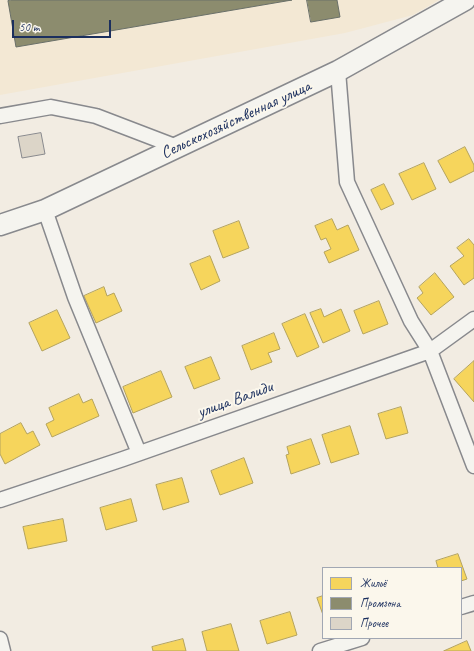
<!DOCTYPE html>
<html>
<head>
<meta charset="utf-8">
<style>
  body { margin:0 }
  #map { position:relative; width:474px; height:651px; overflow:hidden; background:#f2ece2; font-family:Caveat,sans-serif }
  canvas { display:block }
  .legend { position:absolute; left:322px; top:567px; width:140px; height:72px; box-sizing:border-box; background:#fbf7ec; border:1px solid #a1a7b3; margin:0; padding:5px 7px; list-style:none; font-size:12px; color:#1b2f5e }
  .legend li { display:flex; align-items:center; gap:8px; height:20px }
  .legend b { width:20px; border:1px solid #a1a7b3 }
  .scale { position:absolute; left:12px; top:20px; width:99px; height:18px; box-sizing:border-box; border:2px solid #1b2f5e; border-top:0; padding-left:5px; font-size:12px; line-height:14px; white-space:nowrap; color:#1b2f5e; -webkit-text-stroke:3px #fbf7ec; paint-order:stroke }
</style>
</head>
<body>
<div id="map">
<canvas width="474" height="651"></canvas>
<ul class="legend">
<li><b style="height:11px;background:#f6d55c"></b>Жильё</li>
<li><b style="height:11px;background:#8c8c6e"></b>Промзона</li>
<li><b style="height:11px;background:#dcd5c8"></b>Прочее</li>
</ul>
<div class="scale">50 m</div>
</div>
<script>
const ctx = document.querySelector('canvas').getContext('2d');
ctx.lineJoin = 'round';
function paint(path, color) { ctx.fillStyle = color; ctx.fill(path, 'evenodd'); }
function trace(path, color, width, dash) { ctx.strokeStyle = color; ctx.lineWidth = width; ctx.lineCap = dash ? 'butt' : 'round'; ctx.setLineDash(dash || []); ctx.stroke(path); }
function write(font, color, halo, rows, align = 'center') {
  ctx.font = font + ' Caveat,sans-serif'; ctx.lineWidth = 4; ctx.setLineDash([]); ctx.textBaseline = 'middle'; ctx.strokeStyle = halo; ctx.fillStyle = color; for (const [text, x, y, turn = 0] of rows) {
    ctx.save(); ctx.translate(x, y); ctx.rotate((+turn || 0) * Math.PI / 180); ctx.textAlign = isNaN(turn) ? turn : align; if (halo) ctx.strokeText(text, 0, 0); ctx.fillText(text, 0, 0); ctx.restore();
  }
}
const built = new Path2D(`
  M0 0H439L413 15 345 33 0 95Z`);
const homes = new Path2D(`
  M465 147 474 165V171L450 183 438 161Z
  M424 163 436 189 412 200 399 174Z
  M384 184 394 204 381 210 371 190Z
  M332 219 337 230 348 225 359 250 329 263 324 252 331 249 326 238 321 240 315 226Z
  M239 221 249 248 223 258 213 231Z
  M469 239 474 245V278L464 285 450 266 464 256 457 248Z
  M210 256 220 281 201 290 190 264Z
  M435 273 454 297 431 315 417 298 423 293 419 287Z
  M104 287 107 296 114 293 122 311 96 323 84 296Z
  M379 301 388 324 363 334 354 311Z
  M321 309 324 317 341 309 350 331 323 343 310 313Z
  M57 310 70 338 42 351 29 323Z
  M305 314 319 347 297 357 282 324Z
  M274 333 280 349 268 353 272 362 251 370 242 346Z
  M211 357 220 379 194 389 185 367Z
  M474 361V402L454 379Z
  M161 371 172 397 133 413 123 387Z
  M79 394 83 403 92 399 99 416 52 437 46 424 54 420 49 408Z
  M401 407 408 433 386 439 378 414Z
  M21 423 27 434 33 431 40 445 5 464 0 454V434Z
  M350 426 359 454 331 463 322 435Z
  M311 439 320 464 291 474 286 455 289 454 287 447Z
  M244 458 253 483 220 495 211 471Z
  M182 478 189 502 163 510 156 485Z
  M131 499 137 521 106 530 100 508Z
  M63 519 67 541 28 549 23 527Z
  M458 554 467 579 461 581V568H438L436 561Z
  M323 596V615L317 598Z
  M290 612 297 635 267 644 260 621Z
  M231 624 239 651H207L202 632Z
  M183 639 186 651H153L152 647Z
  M467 641 471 651H444Z`);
const industry = new Path2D(`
  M11 0H292L16 47 8 1Z
  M307 0H337L340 17 311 22Z`);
const building = new Path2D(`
  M41 133 45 154 22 158 18 137Z`);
const street = new Path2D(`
  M338 71 347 182 411 321 430 351 474 466
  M0 116 51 107 96 116 177 147
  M45 210 75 297 139 453
  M0 500 123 459 430 351 474 319
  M461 607 474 603
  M0 639 3 651
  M320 651 362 638`);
const secondary = new Path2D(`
  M0 225 45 210 338 71 465 0`);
const streetNames = [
  ["Сельскохозяйственная улица",236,120,-25],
  ["улица Валиди",235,400,-20]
];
paint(built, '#f3e8d4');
paint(homes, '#f6d55c');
trace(homes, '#b4a35d', 1);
paint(industry, '#8c8c6e');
trace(industry, '#6a7069', 1);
paint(building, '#dcd5c8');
trace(building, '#88898d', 1);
trace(street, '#88898d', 17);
trace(secondary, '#88898d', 23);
trace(street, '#f5f4ef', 14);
trace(secondary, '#f5f4ef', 20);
write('17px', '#1b2f5e', '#fbf7ec', streetNames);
</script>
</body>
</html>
